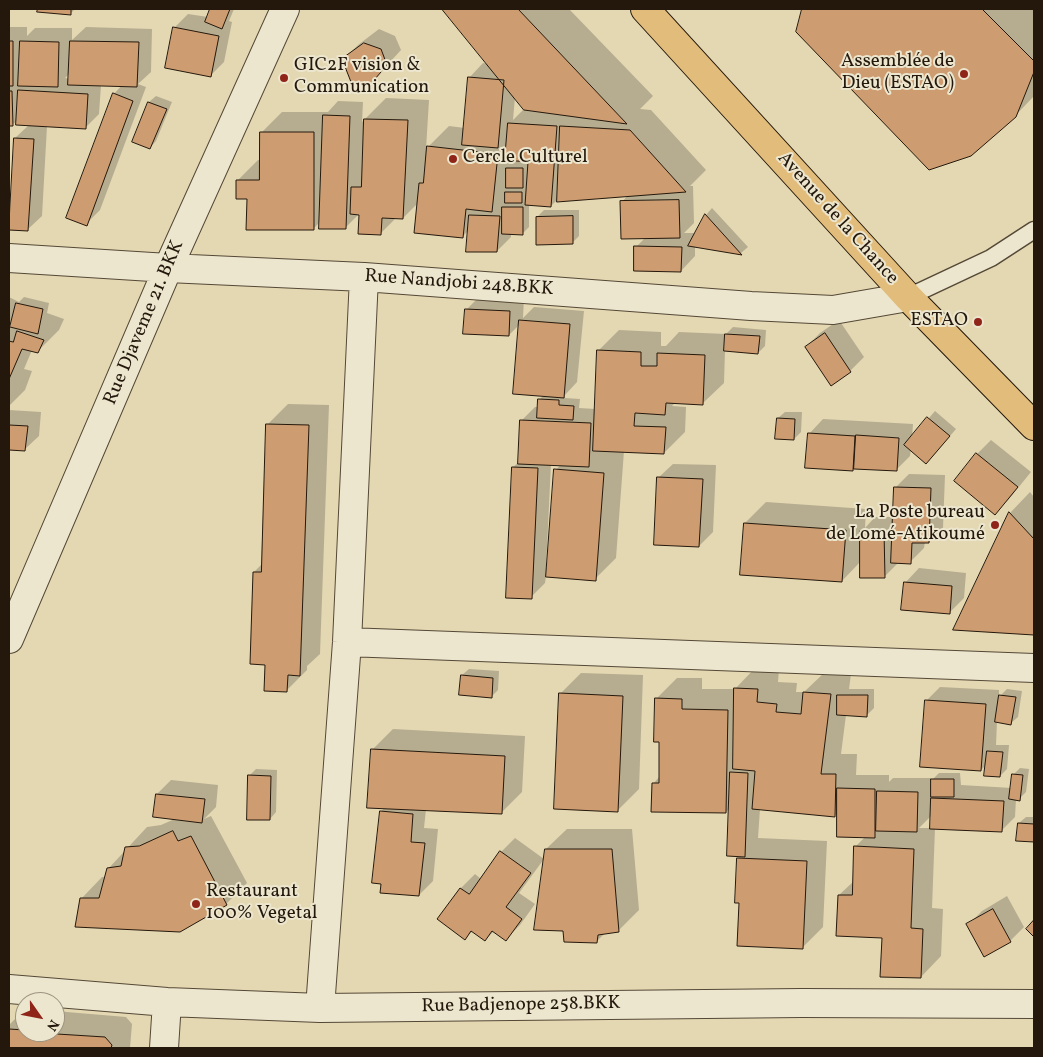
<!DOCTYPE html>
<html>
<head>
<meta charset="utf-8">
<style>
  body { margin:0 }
  #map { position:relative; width:1043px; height:1057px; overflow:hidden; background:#e4d8b3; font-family:Vollkorn,serif }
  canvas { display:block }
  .frame { position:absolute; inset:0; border:10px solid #24180c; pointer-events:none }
  .north { position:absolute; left:15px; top:992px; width:50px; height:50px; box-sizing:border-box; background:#ede6ce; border:1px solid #9d9480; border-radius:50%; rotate:123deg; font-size:14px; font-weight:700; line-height:20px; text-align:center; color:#24180c }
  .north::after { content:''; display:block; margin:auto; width:18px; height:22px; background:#8f2418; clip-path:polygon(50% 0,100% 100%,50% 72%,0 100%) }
</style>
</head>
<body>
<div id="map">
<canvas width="1043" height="1057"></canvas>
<div class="frame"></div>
<div class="north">N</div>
</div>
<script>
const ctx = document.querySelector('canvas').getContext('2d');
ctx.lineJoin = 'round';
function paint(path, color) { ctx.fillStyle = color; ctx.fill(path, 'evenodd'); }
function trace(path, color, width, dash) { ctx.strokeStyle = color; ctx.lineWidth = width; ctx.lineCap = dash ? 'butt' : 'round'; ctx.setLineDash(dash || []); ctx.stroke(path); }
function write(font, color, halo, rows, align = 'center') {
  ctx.font = font + ' Vollkorn,serif'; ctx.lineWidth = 4; ctx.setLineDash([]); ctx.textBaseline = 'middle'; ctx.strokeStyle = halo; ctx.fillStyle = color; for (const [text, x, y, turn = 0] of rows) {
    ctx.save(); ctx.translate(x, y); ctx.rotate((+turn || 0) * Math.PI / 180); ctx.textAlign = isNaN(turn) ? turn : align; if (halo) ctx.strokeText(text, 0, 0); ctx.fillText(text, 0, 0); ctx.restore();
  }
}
const shadow = new Path2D(`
  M39 9H75L70 14 39 11Z
  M211 9H234L229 21 232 22 224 62 210 76 174 28 188 14 208 17Z
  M444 9H569L653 96 640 109 651 110 706 170 690 186H693L694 223 684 233H696L706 215 712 208 748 247 741 253 695 246V256L681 271 636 247 645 238 622 202 628 195 559 198 551 206 529 204V227L522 234 511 233V237L497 251 469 230 463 236 418 203 403 218H396L380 234 360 213 345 228 320 222 313 229 248 197 237 181 258 160H261V133L282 112H328L338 101 363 102 362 122 386 98 429 100 426 149 449 126 465 128 469 78 483 63 488 64ZM515 97 524 109 513 120Z
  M803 9H1034V96L1015 116 798 32Z
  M9 27H27V36L35 28H72V40L86 27 152 29 151 72 138 84 146 87 100 210 86 224 114 94 122 85H101L99 114 85 128 47 126 42 216 27 230 15 138 29 125 18 120 12 125H9ZM70 73V79L65 78Z
  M379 29 395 36 401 50 369 85 344 59 358 45Z
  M156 96 172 102 156 141 150 148 133 142 149 102Z
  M544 210H579V236L572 243 537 217Z
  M480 296 524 297 523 318 534 307 584 311 577 382 565 395V398L580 399 579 408 596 409 598 351 619 330 661 332V346H666L679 332 726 334 733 327 766 330 765 346 758 353 725 350 724 383 703 403 676 402 672 406 686 407 685 432 664 453 624 451 616 558 595 579 546 576 545 583 531 597 513 467 519 462 521 421 535 407H539V400L544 395 520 324 509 335 466 310ZM551 464H561L556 470 548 569 546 568Z
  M9 297 19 302 24 297 49 303 47 313 64 319 59 330 38 351 32 350 24 369 32 371 25 390 9 406Z
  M839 320 864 357 850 371 806 347 820 333Z
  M288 404 329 405 320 654 307 666V670L287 690 254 572 262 564 267 425Z
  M9 410 41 412 39 436 24 450 9 448Z
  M935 411 956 429 933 456 911 449 910 456 896 470 855 467 852 470 809 434 823 419 913 424 912 438Z
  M785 412H802L801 432 794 439 778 418Z
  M991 440 1031 472 1009 499 995 513 977 454Z
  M673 464 716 465 713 532 699 546 658 478Z
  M909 474 945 475 943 528 929 542H925L924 548 910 562H899L884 577 861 561 842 581 745 523 766 502 866 509 865 528 875 517H894L895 488Z
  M1030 492 1034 497V634L955 629 1010 513Z
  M919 568 966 573 964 598 950 612 905 583Z
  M756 667 779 669 778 682 797 683 796 692H804L825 672 851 674 849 689H874V708L867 715H846L841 754H857L856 775H889V782L893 778H931V781L939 773H960L961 785 1012 788 1013 775 1020 768 1029 769 1026 792 1019 799H1016L1015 817 1001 831 935 828 932 908 943 909 941 956 921 977 883 937 839 895 854 881 855 847 866 836 838 812 835 816 760 809 758 838 827 841 823 927 802 948 740 902 738 858 742 855 730 808 726 812 653 784 660 776 661 740 656 699 677 678H702V689H735ZM932 815 931 828H919Z
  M469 669 499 671 498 690 491 697 462 675Z
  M581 673 643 675 639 789 618 810 560 694Z
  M940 687 999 690V697L1007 689 1022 691 1018 717 1011 723 997 721 996 745H1009L1007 769 1000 776 987 764 981 770 926 701Z
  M393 729 525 736 522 792 501 813 426 809 424 828 438 829 433 881 419 895 381 811 386 807 372 750Z
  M256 769 277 770 276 812 270 819 249 776Z
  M171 780 218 785 216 807 204 819 211 816 247 883 226 904 180 931 82 898 102 877H106L108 869 147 827 161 825 177 818 157 794Z
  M1026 817H1034V841L1018 840 1019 823Z
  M567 829H632L639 910 618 931 605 933 596 942 565 930 546 849Z
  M515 838 544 859 519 893 535 904 520 925 506 939 494 931 485 940 473 931 465 938 439 919 461 888 475 874 481 879 501 852Z
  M1007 896 1024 927 1010 941 968 925 982 911Z
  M25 1009V1032H55V1011L126 1017 132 1024 130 1048H9V1025Z`);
const building = new Path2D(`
  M38 9H71V15L37 12Z
  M210 9H230L222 29 205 22Z
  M442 9H518L627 124 524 110Z
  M802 9H982L1034 61V72L1016 117 971 156 929 170 796 32Z
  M173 27 219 36 211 77 165 68Z
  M9 41H13V86H9Z
  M20 41 59 42 58 87 18 86Z
  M70 41 139 42 137 87 68 85Z
  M364 43 381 49 387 65 369 86 351 82 342 59Z
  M468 77 504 80 498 148 462 145Z
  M18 90 88 94 86 129 16 125Z
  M9 91H12L13 126H9Z
  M113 93 133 101 87 226 66 218Z
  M148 102 167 109 150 149 132 142Z
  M323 115 350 116 346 229H319Z
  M364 119 408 120 403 219 382 218 381 235 358 234 359 215 350 214 351 187H361Z
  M508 123 557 126 551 207 525 205 528 162 505 160Z
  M560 126 630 130 686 192 557 202Z
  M260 132H314V230H246L247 199H236V180H259Z
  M14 138 34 139 28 231 9 230Z
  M427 146 498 154 492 212 466 209 463 238 414 233 419 183H423Z
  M506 168H523V188H506Z
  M505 192H522V203H505Z
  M679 200 680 238 621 239 620 201Z
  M502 207H523V235L502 234Z
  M705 214 742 255 688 246Z
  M469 215 500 216 497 252H466Z
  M573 216V244L536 245V217Z
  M634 246 682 247 681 272 634 271Z
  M16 303 43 309 38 334 10 327Z
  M465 309 510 311 509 336 463 334Z
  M519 320 570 324 564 398 513 394Z
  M17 331 44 340 38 353 22 349 9 379V341L13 342Z
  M825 333 851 372 831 386 805 347Z
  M725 334 760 336 758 354 724 351Z
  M597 350 641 352V366H657V353L705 355 703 405 666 403 665 415 635 413 634 426 666 427 664 454 593 451Z
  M538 399 559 400V405L574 406 573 420 537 418Z
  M927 417 950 436 926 464 904 445Z
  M777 418 795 419 794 440 775 439Z
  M520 420 591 423 589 467 518 464Z
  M266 424 309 425 300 676 288 675 287 692 264 691 265 665 250 664 253 572H261Z
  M9 425 28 426 25 451 9 450Z
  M808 433 855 436 853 471 805 468Z
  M856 435 899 438 897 471 854 469Z
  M976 453 1018 487 995 515 954 481Z
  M512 467 538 468 532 599 506 598Z
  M554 469 604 473 596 581 546 577Z
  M657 477 703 479 699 547 654 545Z
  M894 487 931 488 929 543H912L911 564 891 563Z
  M1009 512 1034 539V635L953 630Z
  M744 523 846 530 842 582 740 575Z
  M860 531H884L885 578H860Z
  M904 582 952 586 950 614 901 610Z
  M461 675 493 678 492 698 459 695Z
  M734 688 758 689 757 702 777 704 776 712 801 714 803 692 831 694 821 774H836L835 817 752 809 755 771 733 769Z
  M559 693 623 696 618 812 554 809Z
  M837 695H868L867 717 837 715Z
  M999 695 1016 697 1011 725 995 722Z
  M655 698 682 699V709L728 710 726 813 651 812 652 783H659V742H654Z
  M925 700 986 704 981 771 920 767Z
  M371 749 505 756 502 814 367 808Z
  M987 751 1003 752 1000 777 984 776Z
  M730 772 748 773 745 857 727 856Z
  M1012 774 1023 775 1020 801 1009 799Z
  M248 775 271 776 270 820H247Z
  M931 779H954V797H931Z
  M837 788 875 789V838L837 837Z
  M877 791 918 792 917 832 876 831Z
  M156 794 205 799 202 823 153 817Z
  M931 798 1004 801 1002 832 930 829Z
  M380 811 413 814 411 842 425 843 419 896 380 893 381 884 372 883Z
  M1018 823 1034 824V842L1016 841Z
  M173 831 178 841 191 836 227 905 180 932 75 927 80 898H99L107 868 121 866 125 847 139 846Z
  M854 846 914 849 911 928 923 929 921 978 880 977 882 938 836 936 838 895H852Z
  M545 849H612L619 932 598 935 597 943 564 942 563 931 534 930Z
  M500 851 531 873 506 907 522 919 506 941 492 931 485 941 471 931 465 940 437 919 460 888 469 894Z
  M737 858 807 861 803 949 737 946 739 903H735Z
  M993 909 1011 942 984 957 966 924Z
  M1034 920V937L1026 929Z
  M9 1029 25 1030V1032L105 1037 112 1045 111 1048H9Z`);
const lane = new Path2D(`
  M908 297 991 258 1034 230`);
const street = new Path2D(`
  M9 258 168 268 364 277 751 306 833 310 908 297
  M9 639 168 268 285 9
  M347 642 1034 668
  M9 989 167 1002 320 1008 802 1003 1034 1004
  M320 1008 347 642 364 277
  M164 1048 167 1002`);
const primary = new Path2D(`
  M645 9 908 297 1034 426`);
const markers = [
  [964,74,5,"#8f2418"],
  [284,78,5,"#8f2418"],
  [453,159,5,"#8f2418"],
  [978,322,5,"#8f2418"],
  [995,525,5,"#8f2418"],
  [196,904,5,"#8f2418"]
];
const poiNames = [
  ["Assemblée de",954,63],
  ["Dieu (ESTAO)",954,85],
  ["GIC2F vision &",294,67,"left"],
  ["Communication",294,89,"left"],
  ["Cercle Culturel",463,159,"left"],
  ["ESTAO",968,322],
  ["La Poste bureau",985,514],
  ["de Lomé-Atikoumé",985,536],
  ["Restaurant",206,893,"left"],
  ["100% Vegetal",206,915,"left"]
];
const streetNames = [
  ["Avenue de la Chance",837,219,48],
  ["Rue Nandjobi 248.BKK",459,284,4],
  ["Rue Djaveme 21. BKK",145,323,-67],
  ["Rue Badjenope 258.BKK",521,1006,-1]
];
paint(shadow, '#0003');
paint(building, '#cd9c70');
trace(building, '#24180c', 1);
trace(lane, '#544836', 19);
trace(street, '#544836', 30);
trace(primary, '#24180c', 30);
trace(lane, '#ede6ce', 16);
trace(street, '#ede6ce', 28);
trace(primary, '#e2bc7a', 28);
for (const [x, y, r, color] of markers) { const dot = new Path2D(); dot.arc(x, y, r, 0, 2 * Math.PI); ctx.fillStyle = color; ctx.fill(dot); trace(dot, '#ede6ce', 2); }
write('19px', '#24180c', '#ede6ce', poiNames, 'right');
write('19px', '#24180c', '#ede6ce', streetNames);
</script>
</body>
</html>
